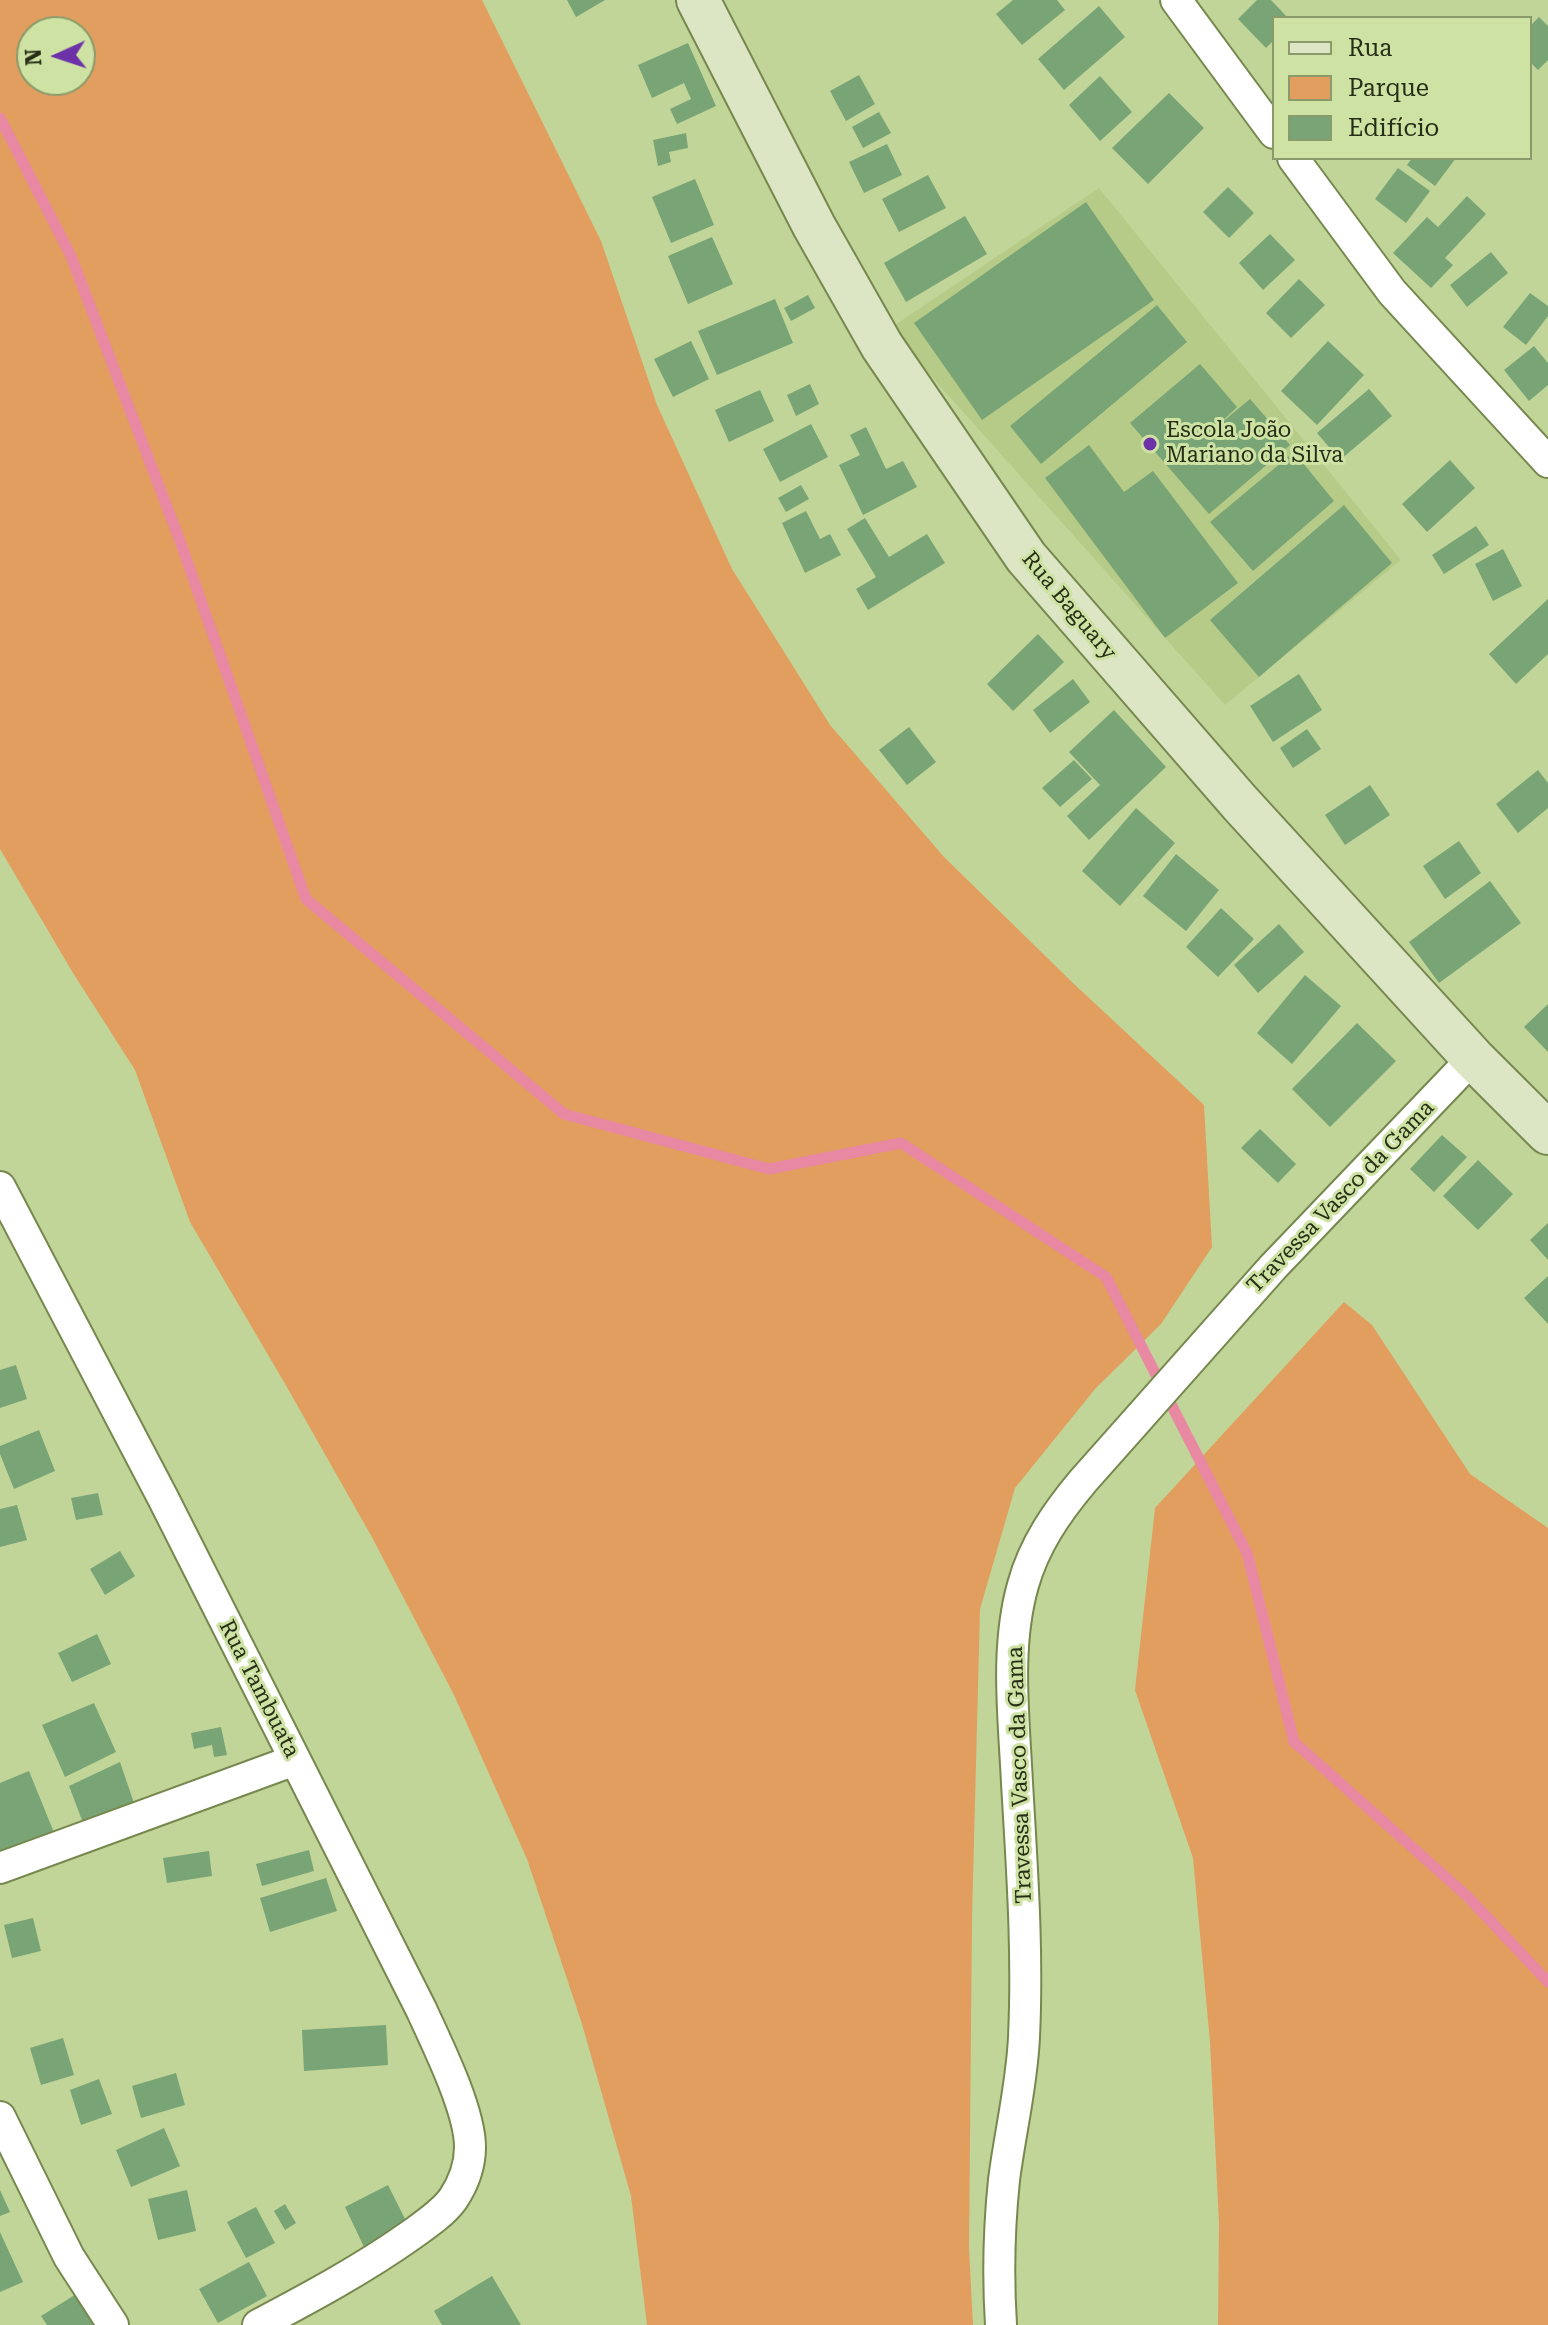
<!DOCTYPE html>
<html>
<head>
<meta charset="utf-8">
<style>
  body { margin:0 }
  #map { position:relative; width:1548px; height:2325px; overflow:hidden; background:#c1d598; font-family:"Roboto Serif",serif }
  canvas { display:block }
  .legend { position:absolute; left:1272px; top:16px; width:260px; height:144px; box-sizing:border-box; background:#cee2a4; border:2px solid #8b9a6b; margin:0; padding:10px 14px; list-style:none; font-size:24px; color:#272e16 }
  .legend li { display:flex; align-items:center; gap:16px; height:40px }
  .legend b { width:40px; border:2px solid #8b9a6b }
  .north { position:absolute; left:16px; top:16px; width:80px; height:80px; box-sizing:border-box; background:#cee2a4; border:2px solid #8b9a6b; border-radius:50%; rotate:267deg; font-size:22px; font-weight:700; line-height:32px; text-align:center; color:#272e16 }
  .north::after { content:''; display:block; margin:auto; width:28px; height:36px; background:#6d32a8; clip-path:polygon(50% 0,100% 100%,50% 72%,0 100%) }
</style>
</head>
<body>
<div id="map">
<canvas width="1548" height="2325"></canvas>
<ul class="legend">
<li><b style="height:10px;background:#dce5c4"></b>Rua</li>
<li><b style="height:22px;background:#e19e5f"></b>Parque</li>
<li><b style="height:22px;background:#79a475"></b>Edifício</li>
</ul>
<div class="north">N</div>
</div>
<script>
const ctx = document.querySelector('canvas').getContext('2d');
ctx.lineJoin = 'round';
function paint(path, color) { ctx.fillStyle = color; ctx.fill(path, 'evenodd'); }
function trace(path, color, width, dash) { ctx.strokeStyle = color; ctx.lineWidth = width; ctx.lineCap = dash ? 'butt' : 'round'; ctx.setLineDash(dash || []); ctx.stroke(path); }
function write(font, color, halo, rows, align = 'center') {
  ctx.font = font + ' "Roboto Serif",serif'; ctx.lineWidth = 6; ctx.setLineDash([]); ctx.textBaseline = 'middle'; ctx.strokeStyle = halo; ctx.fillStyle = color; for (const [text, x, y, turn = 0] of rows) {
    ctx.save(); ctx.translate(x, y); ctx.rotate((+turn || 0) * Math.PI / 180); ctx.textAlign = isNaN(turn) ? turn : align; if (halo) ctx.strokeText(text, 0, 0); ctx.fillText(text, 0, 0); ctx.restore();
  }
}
const built = new Path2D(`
  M1099 188 1401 560 1225 705 889 329Z`);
const green = new Path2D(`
  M0 0H482L601 241 657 405 732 569 830 725 944 857 1074 984 1204 1105 1212 1247 1161 1324 1095 1389 1015 1488 980 1609 972 1918 969 2248 973 2325H647L631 2196 582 2024 527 1859 454 1695 373 1539 284 1382 190 1222 135 1070 73 973 0 849ZM32 32H80V80H32Z
  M1344 1302 1372 1325 1470 1474 1548 1528V2325H1218L1219 2223 1210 2042 1193 1858 1135 1690 1155 1508Z`);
const stream = new Path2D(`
  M0 118 71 256 180 541 306 899 564 1114 769 1169 901 1143 1106 1277 1247 1553 1294 1742 1467 1896 1548 1982`);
const building = new Path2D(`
  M567 0H605L576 17Z
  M1013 0H1057L1065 10 1022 45 996 14Z
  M1257 0H1271L1288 18H1274V40L1266 48 1238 19Z
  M1099 6 1125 37 1064 90 1038 59Z
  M1539 17 1548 26V60L1538 70 1530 62V26Z
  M688 43 716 106 677 124 670 109 691 99 684 83 652 98 638 65Z
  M859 75 875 104 846 121 830 91Z
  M1100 76 1132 112 1100 141 1069 105Z
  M1169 93 1204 128 1148 184 1112 148Z
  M879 112 891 133 863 148 852 127Z
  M686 133 688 148 669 152 671 162 658 166 653 140Z
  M887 144 902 175 864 193 849 162Z
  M1412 158H1456L1435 186 1407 165Z
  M1398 168 1430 191 1406 223 1375 199Z
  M928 175 946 208 899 232 882 199Z
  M695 179 714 225 671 243 652 197Z
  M1228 187 1254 213 1229 238 1203 212Z
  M1467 196 1486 214 1445 258 1453 265 1431 288 1393 253 1427 217 1438 227Z
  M1086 202 1154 300 982 420 914 323Z
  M965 216 987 254 906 302 884 263Z
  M1270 234 1295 260 1263 290 1239 263Z
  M712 237 733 284 688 304 668 256Z
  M1491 252 1508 273 1467 307 1450 285Z
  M1299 279 1325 305 1291 338 1266 313Z
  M1530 293 1548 306V316L1526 345 1503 327Z
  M808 295 815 308 791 321 784 308Z
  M775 299 793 343 717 375 698 331Z
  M1157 305 1187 342 1041 464 1010 426Z
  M691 341 709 379 673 397 654 359Z
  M1328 341 1364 375 1317 425 1281 391Z
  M1534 346 1548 363V385L1529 401 1504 370Z
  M1200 364 1237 407 1214 429 1250 399 1290 445 1209 514 1130 423Z
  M810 384 819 404 796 416 787 395Z
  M1369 389 1392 416 1340 460 1317 433Z
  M760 390 774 421 729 442 715 410Z
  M811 424 828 457 780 482 763 449Z
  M866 427 886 469 903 461 917 487 863 515 839 465 860 455 850 435Z
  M1089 445 1124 492 1153 471 1238 583 1165 638 1045 478Z
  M1294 452 1334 501 1253 571 1210 522Z
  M1450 460 1475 488 1427 532 1402 504Z
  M801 485 809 499 786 512 778 498Z
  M1344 505 1392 563 1259 677 1210 620Z
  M806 511 820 539 830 534 841 555 805 573 782 523Z
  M865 518 889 557 927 534 945 563 868 610 856 589 876 577 847 529Z
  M1476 526 1489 545 1444 574 1432 555Z
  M1503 549 1522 586 1493 601 1475 564Z
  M1548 599V654L1516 684 1489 654Z
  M1038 634 1064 662 1013 711 987 684Z
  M1299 674 1322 710 1273 742 1250 706Z
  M1073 679 1090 702 1050 733 1033 710Z
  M1114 710 1166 767 1089 840 1067 816 1100 785 1069 752Z
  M909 727 936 762 907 785 879 750Z
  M1307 729 1321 749 1293 768 1280 748Z
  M1074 760 1092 779 1060 807 1042 788Z
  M1538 770 1548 783V808L1518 833 1496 804Z
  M1370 785 1390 815 1345 845 1325 815Z
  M1136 808 1175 843 1120 906 1082 871Z
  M1459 841 1481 873 1445 899 1423 866Z
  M1176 854 1219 890 1186 931 1143 896Z
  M1490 881 1521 923 1439 983 1409 942Z
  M1221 908 1254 939 1218 977 1186 947Z
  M1279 924 1304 952 1258 993 1234 965Z
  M1305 975 1341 1006 1292 1064 1257 1033Z
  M1548 1004V1052L1524 1027Z
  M1357 1023 1396 1061 1330 1127 1292 1089Z
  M1260 1129 1296 1164 1278 1183 1241 1148Z
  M1442 1135 1467 1157 1434 1192 1410 1169Z
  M1478 1160 1513 1194 1478 1230 1443 1196Z
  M1548 1223V1260L1530 1240Z
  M1548 1276V1324L1524 1298Z
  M16 1365 27 1399 0 1408V1370Z
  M39 1430 55 1471 14 1489 0 1454V1446Z
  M98 1493 103 1515 76 1520 71 1498Z
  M17 1505 27 1540 0 1547V1509Z
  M120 1551 135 1576 105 1595 90 1569Z
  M97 1634 111 1664 72 1682 58 1653Z
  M94 1703 116 1752 65 1777 42 1725Z
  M221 1727 227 1755 214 1757 212 1745 194 1749 191 1733Z
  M120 1762 135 1806 85 1828 69 1786Z
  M29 1771 55 1835 0 1858V1783Z
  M309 1850 314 1871 262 1886 256 1864Z
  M209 1851 212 1876 167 1883 163 1858Z
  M326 1878 337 1911 270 1932 260 1898Z
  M33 1918 41 1951 12 1958 4 1925Z
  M386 2025 388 2065 304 2071 302 2030Z
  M63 2038 74 2075 41 2085 30 2048Z
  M176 2073 185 2105 141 2118 132 2086Z
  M99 2079 112 2114 81 2125 70 2090Z
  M164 2128 180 2166 131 2187 116 2150Z
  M388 2185 408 2225 364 2247 345 2207Z
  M0 2190 10 2212 0 2216Z
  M187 2190 196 2231 158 2240 148 2199Z
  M285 2204 296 2223 285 2230 274 2211Z
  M256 2207 275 2243 246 2258 227 2222Z
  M0 2232 23 2282 0 2292Z
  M249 2262 267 2296 218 2323 199 2289Z
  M492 2276 521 2325H442L434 2311Z
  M78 2293 99 2325H47L41 2316Z`);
const street = new Path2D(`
  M1176 0 1274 133
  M1293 158 1392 292 1548 462
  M0 1187 163 1498 421 2009C437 2044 470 2110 470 2147 470 2166 463 2184 453 2199 443 2213 425 2225 411 2235 363 2269 311 2297 258 2325
  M0 1868 295 1760
  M0 2117 69 2257 113 2325
  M1001 2325C998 2278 999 2228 1004 2180 1010 2133 1022 2084 1024 2037 1028 1952 1022 1868 1017 1783 1014 1719 1005 1648 1023 1585 1034 1545 1057 1512 1083 1481L1273 1267 1473 1058`);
const secondary = new Path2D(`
  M698 0 814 226 882 346 1026 557 1240 803 1473 1058 1548 1133`);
const markers = [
  [1150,444,8,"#6d32a8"]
];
const poiNames = [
  ["Escola João",1166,431],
  ["Mariano da Silva",1166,456]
];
const streetNames = [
  ["Rua Baguary",1069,606,50],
  ["Travessa Vasco da Gama",1341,1197,-46],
  ["Rua Tambuata",259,1689,63],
  ["Travessa Vasco da Gama",1020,1775,-92]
];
paint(built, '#b6cb88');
paint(green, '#e19e5f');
trace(stream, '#e988a3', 11);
paint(building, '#79a475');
trace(street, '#76884e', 34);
trace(secondary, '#76884e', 46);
trace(street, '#fff', 30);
trace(secondary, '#dce5c4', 42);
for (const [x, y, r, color] of markers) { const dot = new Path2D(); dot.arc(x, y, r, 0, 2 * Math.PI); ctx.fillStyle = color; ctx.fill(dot); trace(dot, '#cee2a4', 3); }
write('22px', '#272e16', '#cee2a4', poiNames, 'left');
write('22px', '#272e16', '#cee2a4', streetNames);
</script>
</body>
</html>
